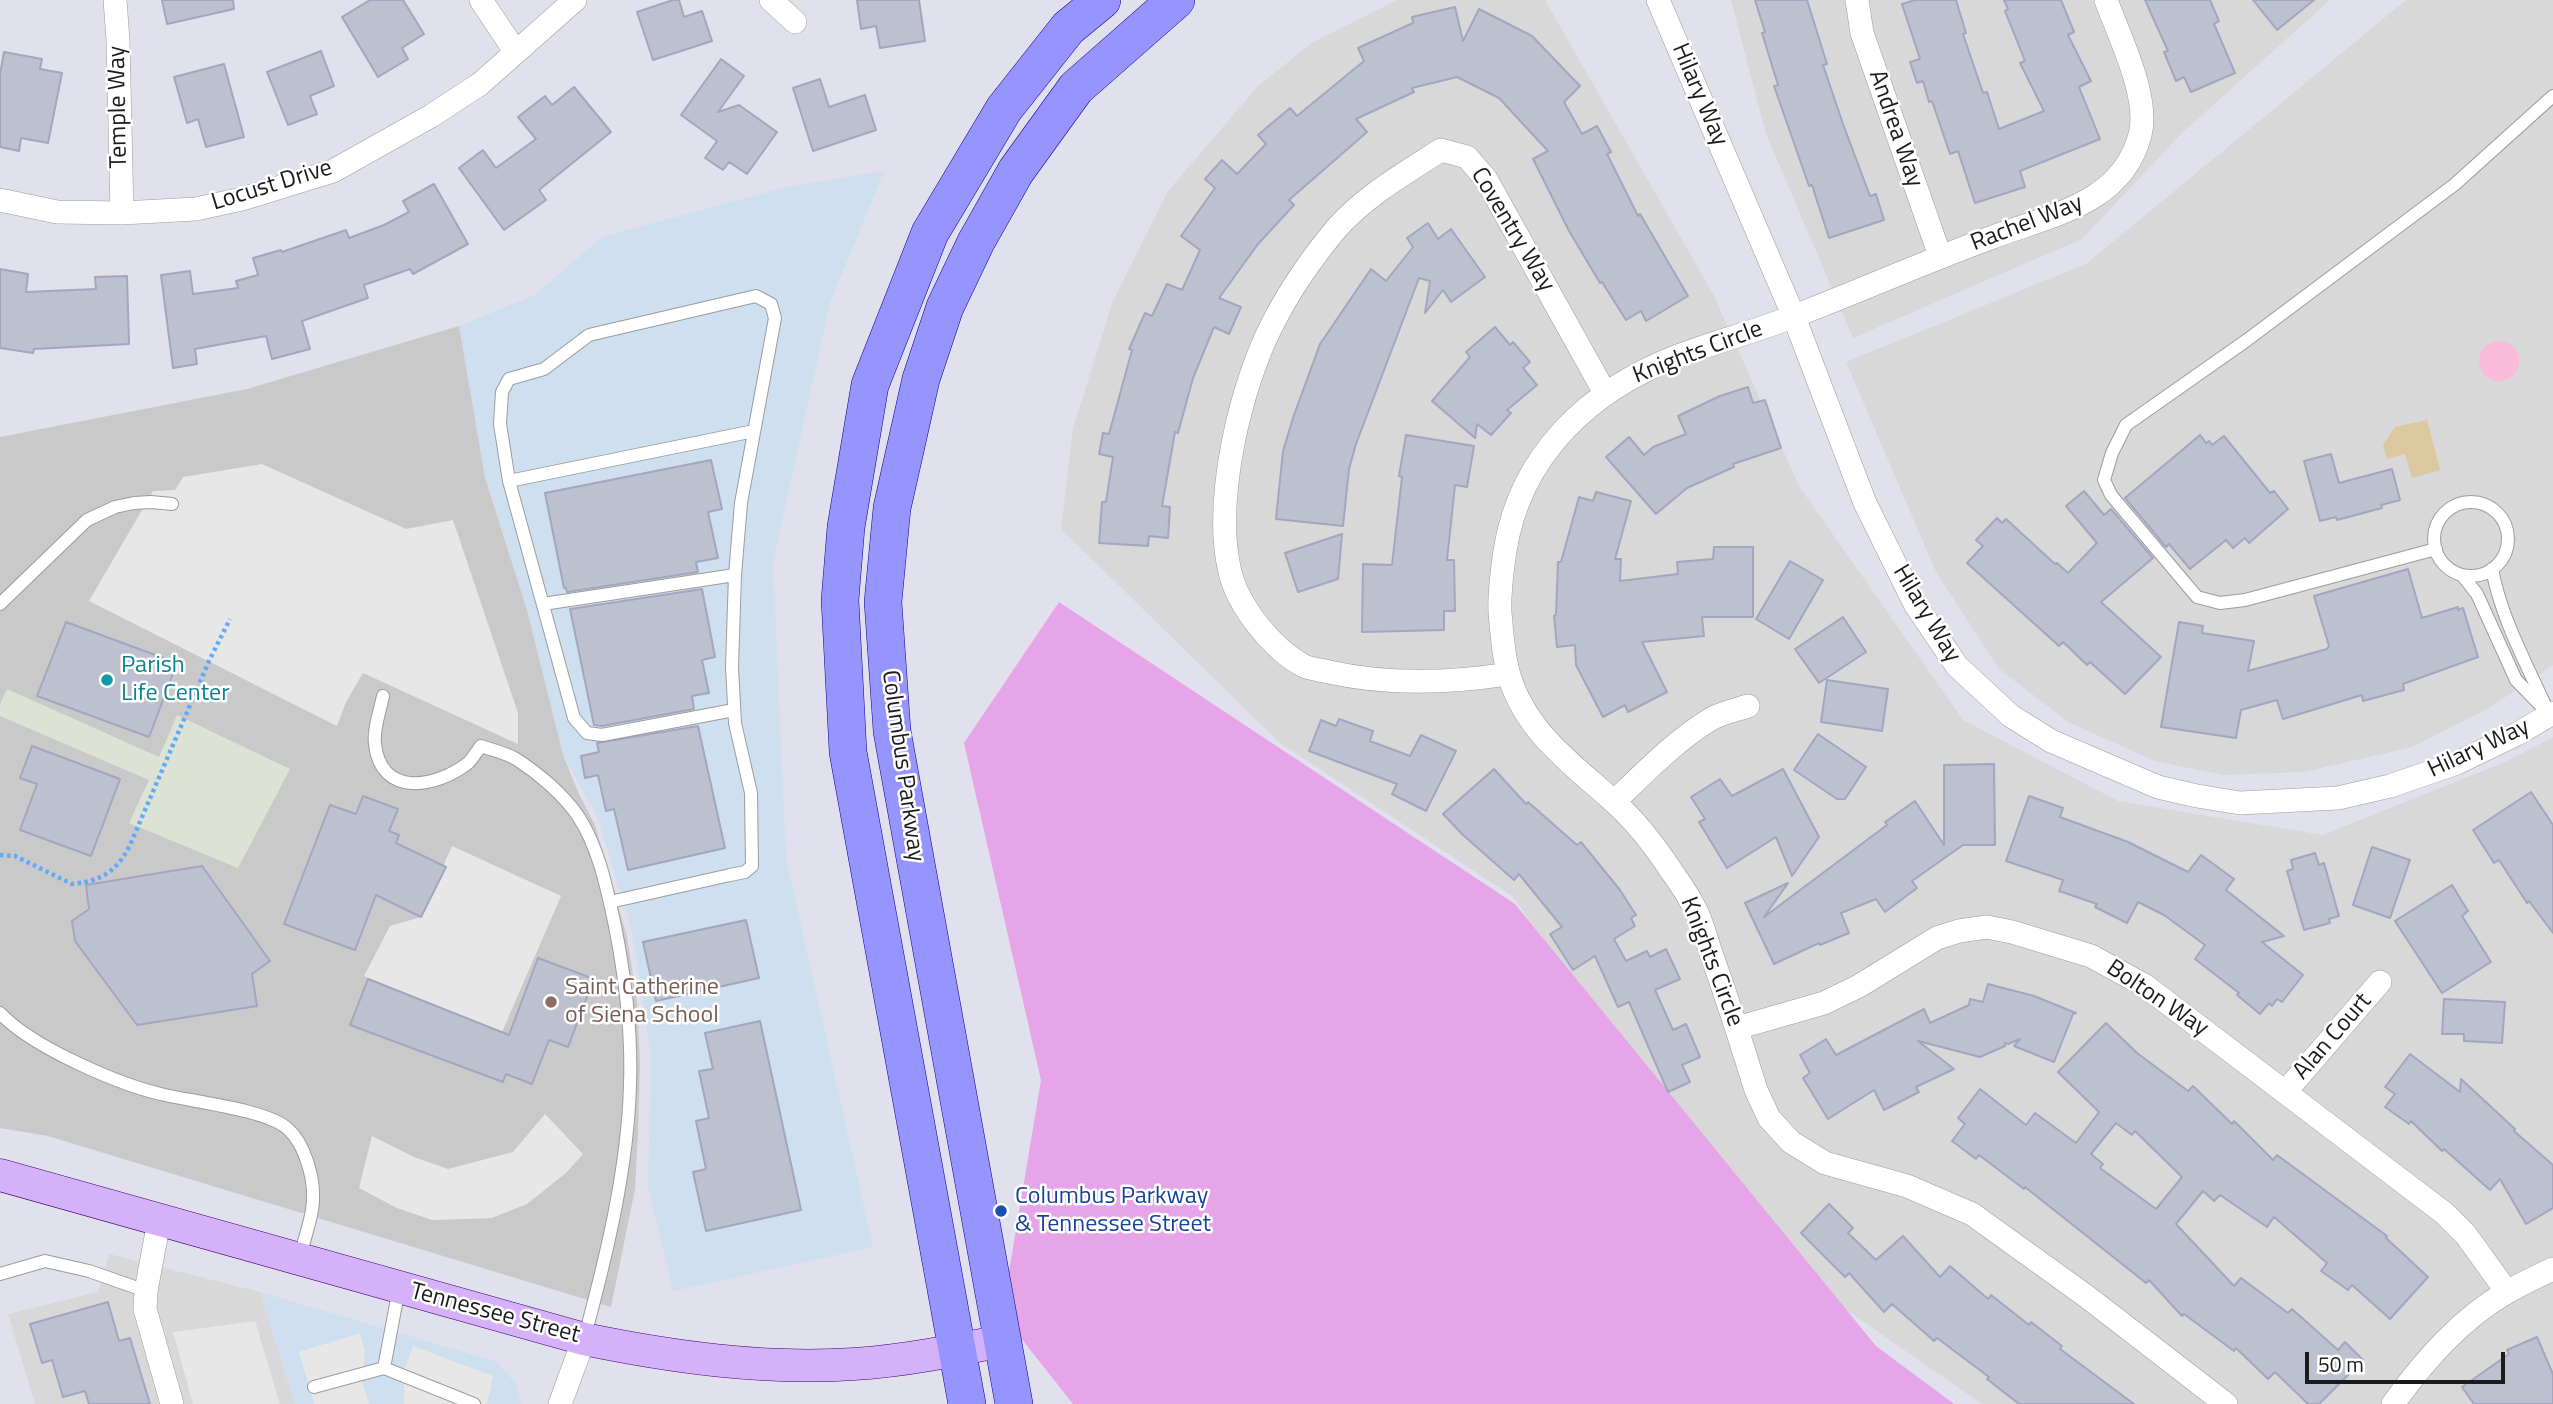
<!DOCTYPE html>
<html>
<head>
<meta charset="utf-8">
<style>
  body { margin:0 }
  #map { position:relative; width:2553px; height:1404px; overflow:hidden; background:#e1e0ed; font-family:"Titillium Web",sans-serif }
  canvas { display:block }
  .scale { position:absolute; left:2305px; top:1352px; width:200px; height:32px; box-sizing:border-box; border:4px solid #1b1b1b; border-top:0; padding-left:9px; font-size:21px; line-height:24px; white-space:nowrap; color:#1b1b1b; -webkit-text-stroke:5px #fff; paint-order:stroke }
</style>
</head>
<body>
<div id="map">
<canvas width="2553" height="1404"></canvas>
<div class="scale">50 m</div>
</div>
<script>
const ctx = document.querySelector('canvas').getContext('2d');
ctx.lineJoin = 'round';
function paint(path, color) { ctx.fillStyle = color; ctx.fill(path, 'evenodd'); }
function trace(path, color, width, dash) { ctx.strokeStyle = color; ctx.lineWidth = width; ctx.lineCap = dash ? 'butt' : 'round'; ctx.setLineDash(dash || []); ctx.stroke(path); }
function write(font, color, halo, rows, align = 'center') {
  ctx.font = font + ' "Titillium Web",sans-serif'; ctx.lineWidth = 5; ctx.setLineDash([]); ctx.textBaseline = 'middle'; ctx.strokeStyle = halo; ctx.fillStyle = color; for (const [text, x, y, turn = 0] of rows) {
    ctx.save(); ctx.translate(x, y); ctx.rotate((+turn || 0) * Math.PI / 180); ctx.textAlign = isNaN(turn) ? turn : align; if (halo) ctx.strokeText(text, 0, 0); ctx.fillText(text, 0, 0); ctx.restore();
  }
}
const residential = new Path2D(`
  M1397 0H1545L1713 294 1799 486 1963 720 2118 801 2323 835 2503 763 2553 737V1404H1982L1835 1302 1676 1120 1512 896 1280 743 1061 529 1073 428 1113 301 1168 191 1258 86 1313 42Z
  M1731 0H2330L2182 133 2082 239 1853 338 1766 134Z
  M2406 0H2553V665L2489 708 2412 747 2304 772 2223 775 2155 761 2070 723 1999 669 1936 572 1846 362 2086 264Z
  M109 1254 260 1292 295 1404H35L8 1314 98 1292Z`);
const commercial = new Path2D(`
  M884 171 830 303 773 562 786 858 873 1247 673 1291 648 1187 651 1055 632 931 597 816 563 755 526 606 485 478 459 326 535 295 602 237 783 188Z
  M260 1292 497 1362 517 1385 521 1404H295Z`);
const religious = new Path2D(`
  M459 326 485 478 527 610 563 755 579 794 595 825 627 937 637 1001 640 1062 638 1133 635 1189 611 1307 48 1136 0 1128V437L247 389Z`);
const grass = new Path2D(`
  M1059 602 1515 904 1876 1346 1954 1404H1073L1002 1314 1041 1080 964 743Z`);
const park = new Path2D(`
  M2479 361a20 20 0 1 1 40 0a20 20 0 1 1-40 0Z`);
const parking = new Path2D(`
  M262 464 406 529 453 520 518 713V744L363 673 346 702 337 726 89 601 153 491 175 490 183 477Z
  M452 846 561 896 502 1032 364 976 390 926 421 917Z
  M545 1114 583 1154 566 1173 527 1204 492 1218 432 1220 397 1208 359 1188 372 1136 414 1157 448 1169 513 1152Z
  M255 1321 280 1404H193L173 1332Z
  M360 1333 365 1352 362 1382 369 1404H314L299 1352Z
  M413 1346 493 1376 487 1404H404V1371Z`);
const plaza = new Path2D(`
  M7 689 159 757 177 715 290 769 238 868 129 823 149 780 0 716V704Z`);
const water = new Path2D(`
  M2427 420 2440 470 2412 478 2405 454 2387 459 2383 445 2395 427Z`);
const building = new Path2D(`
  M162 0H233L234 9 167 24Z
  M370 0H403L424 34 402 48 408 59 378 77 342 17Z
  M673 0H679L684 17 702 11 712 41 653 60 637 12Z
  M857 0H919L925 41 880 48 876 26 861 29Z
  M1755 0H1807L1827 64 1823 65 1843 124 1870 196 1876 194 1884 220 1829 238 1812 185 1809 186 1774 86 1778 85 1762 33 1765 32Z
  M1915 0H1956L1966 33 1963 34 1983 93 1987 92 1999 129 2044 111 2020 63 2025 61 2005 11 2008 9 2004 0H2061L2074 32 2068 35 2091 81 2079 87 2100 139 2020 171 2025 187 1975 203 1958 151 1950 154 1932 101 1929 102 1923 81 1917 83 1910 62 1920 59 1902 4Z
  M2145 0H2210L2219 21 2214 24 2235 73 2191 92 2184 77 2176 81 2164 52 2168 51Z
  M2253 0H2314L2277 30Z
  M1455 7 1463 41 1479 9 1532 36 1580 86 1564 102 1582 134 1597 126 1611 152 1607 154 1638 216 1640 214 1688 296 1646 321 1641 311 1626 320 1602 282 1600 283 1569 231 1533 159 1548 151 1499 98 1457 77 1412 88 1414 92 1356 119 1367 132 1289 200 1294 205 1258 244 1219 298 1241 307 1229 334 1214 327 1193 378 1178 433 1175 432 1162 506 1170 507 1168 538 1149 536 1148 546 1099 543 1102 502H1106L1113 457 1099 454 1103 433 1109 434 1132 350 1129 349 1145 313 1152 316 1167 284 1182 290 1200 250 1181 236 1215 188 1205 179 1222 160 1237 174 1266 144 1258 135 1290 108 1297 116 1364 61 1358 48 1413 23 1412 17Z
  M321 51 334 86 310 96 317 114 288 125 267 72Z
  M4 52 42 59 40 69 62 73 48 143 21 138 19 151 0 147V74Z
  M721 59 744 76 718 112 739 105 777 132 747 174 729 162 723 170 705 158 717 141 681 115Z
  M224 64 244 137 206 147 198 119 187 123 174 77Z
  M820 79 829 107 865 95 876 130 813 151 793 88Z
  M574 87 611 132 539 190 546 200 504 230 459 168 483 150 496 168 536 139 518 117 545 96 552 105Z
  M434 184 468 244 413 274 410 269 364 285 368 298 302 321 310 349 272 359 266 336 195 349 197 364 173 368 161 275 190 271 193 294 238 288 236 281 258 275 253 258 281 250 282 252 346 230 349 238 384 225 409 212 403 201Z
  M1428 223 1438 239 1451 229 1485 277 1451 302 1443 290 1425 313 1430 281 1419 278 1356 444 1349 469 1343 526 1276 519 1283 451 1294 415 1320 344 1371 269 1386 281 1413 247 1407 238Z
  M0 269 28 274 26 292 96 289 95 277 127 276 129 344 34 349 33 353 0 348Z
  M1495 327 1510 345 1513 342 1530 362 1523 368 1537 385 1507 410 1511 413 1491 435 1477 424 1475 438 1432 401 1470 357 1466 352Z
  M1748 387 1753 403 1765 400 1781 448 1733 464 1734 467 1687 488 1656 514 1606 457 1629 437 1644 455 1653 447 1686 434 1678 416 1720 396Z
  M1406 435 1474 446 1467 487 1455 485 1447 560H1454L1455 611H1444V630L1362 632 1363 564 1392 565 1402 477 1399 476Z
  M2200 435 2206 443 2209 441 2212 445 2224 436 2270 493 2274 491 2288 509 2249 543 2245 538 2233 548 2226 540 2190 569 2169 544 2166 547 2125 498Z
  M2331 454 2339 483 2392 469 2400 500 2381 505 2382 508 2337 520 2336 517 2320 521 2304 461Z
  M711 460 722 509 708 512 718 558 696 562 698 572 567 592 566 588H564L545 493Z
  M2084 491 2104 515 2111 509 2153 558 2101 602 2161 657 2125 694 2090 662 2087 665 2063 642 2059 646 1967 563 1983 546 1976 540 1997 518 2002 523 2006 519 2055 564 2057 563 2068 573 2097 543 2066 506Z
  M1596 492 1631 501 1615 559H1621L1620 581 1678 574 1677 562 1713 559 1714 547H1753V617H1702L1704 636 1642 642 1667 692 1628 712 1625 705 1603 717 1576 665 1575 645 1557 647 1554 616 1556 615 1558 562H1561L1579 497 1593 501Z
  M1342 534 1338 579 1298 592 1285 553Z
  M1790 561 1823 580 1789 639 1756 619Z
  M2408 569 2422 618 2458 607V610L2463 608 2478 657 2403 684 2404 690 2363 701 2362 695 2283 719 2277 700 2241 710 2236 738 2161 727 2179 622 2203 626 2202 633 2254 641 2248 671 2327 649 2329 646 2314 596Z
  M702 589 715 657 702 660 709 693 692 696 694 709 602 726 594 725 570 609Z
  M1843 617 1866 652 1819 683 1795 649Z
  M66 622 177 663 149 737 37 696Z
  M1827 680 1888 689 1882 731 1821 722Z
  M1339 719 1373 731 1370 741 1410 756 1421 735 1456 751 1426 811 1392 794 1397 784 1309 751 1321 720 1336 726Z
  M698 726 725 848 628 870 614 809 606 811 598 775 585 778 581 756 599 752 597 743Z
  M1818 734 1866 767 1845 799H1837L1794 770Z
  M32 746 120 779 91 856 20 830 37 784 20 778Z
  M1994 764 1995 845H1963L1912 881 1917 888 1885 912 1876 899 1841 913 1849 933 1820 945 1819 943 1774 964 1745 903 1788 883 1764 917 1887 825 1885 822 1915 801 1944 845V765Z
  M1494 769 1526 804 1528 802 1577 845 1581 842 1620 890 1636 915 1631 918 1635 926 1614 939 1626 961 1647 951 1650 957 1666 949 1680 979 1655 990 1673 1030 1686 1024 1700 1057 1682 1065 1690 1082 1668 1092 1629 1002 1618 1007 1595 956 1573 970 1550 934 1562 927 1519 874 1514 880 1463 835 1443 814Z
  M1783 769 1819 837 1792 876 1776 837 1727 868 1699 822 1705 819 1691 797 1720 779 1732 796Z
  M2531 792 2553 825V933L2529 901 2527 903 2499 860 2494 863 2473 830Z
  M363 796 398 809 389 831 399 835 396 843 446 867 421 917 376 895 355 950 284 924 330 805 356 814Z
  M2029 796 2063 808 2060 817 2128 842 2188 872 2201 855 2234 879 2226 890 2284 936 2262 942 2303 975 2282 1002 2277 999 2272 1006 2269 1003 2260 1014 2237 995 2239 993 2195 959 2205 945 2164 915 2138 902 2127 923 2095 907 2097 904 2059 891 2063 880 2006 861Z
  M2372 847 2410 860 2390 918 2353 905Z
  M2315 853 2319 865 2324 863 2339 916 2329 919 2330 923 2304 930 2287 871 2293 869 2291 860Z
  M202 866 270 961 252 974 257 1006 137 1025 75 941 72 921 89 909 86 885Z
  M2452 885 2468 911 2462 916 2491 962 2442 993 2395 921Z
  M746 920 759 978 656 1001 643 942Z
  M538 958 594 979 568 1047 549 1040 532 1084 506 1074 503 1082 350 1025 368 979 509 1035Z
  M1988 984 2034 996 2076 1013 2073 1014 2054 1062 2014 1046 2020 1039 2008 1044 2005 1043V1046L1980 1057 1918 1041 1954 1069 1916 1087 1919 1092 1884 1110 1874 1090 1828 1119 1803 1078 1810 1073 1800 1055 1826 1039 1836 1055 1924 1009 1930 1023 1969 1005 1970 999 1983 1002Z
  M2444 999 2505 1002 2502 1043 2464 1041V1034H2442Z
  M760 1021 801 1210 706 1231 693 1172 706 1169 696 1121 709 1118 699 1071 713 1069 705 1033Z
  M2106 1023 2137 1053 2188 1091 2193 1086 2232 1124 2234 1121 2273 1160 2277 1155 2387 1236 2386 1238 2428 1277 2390 1319 2352 1285 2348 1290 2321 1271 2327 1263 2274 1217 2267 1227 2220 1195 2214 1201 2203 1191 2176 1224 2234 1286 2241 1278 2288 1313 2292 1309 2338 1350 2345 1342 2363 1360 2319 1404H2308L2275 1372 2268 1379 2236 1348 2234 1351 2184 1314 2182 1316 2149 1280 2146 1283 2025 1187 2024 1189 1979 1155 1976 1159 1952 1141 1965 1124 1958 1118 1980 1089 2026 1125 2035 1113 2076 1143 2099 1112 2058 1072ZM2116 1123 2132 1135 2135 1131 2182 1177 2156 1209 2100 1168 2103 1164 2091 1154Z
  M2410 1054 2460 1092 2461 1079 2515 1129 2514 1131 2553 1165V1208L2526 1224 2500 1179 2490 1190 2444 1149 2442 1151 2411 1121 2409 1124 2385 1107 2395 1094 2385 1087Z
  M1829 1204 1853 1228 1848 1233 1876 1260 1903 1236 1940 1277 1950 1266 1988 1299 1991 1295 2029 1325 2031 1322 2062 1346 2060 1349 2134 1404H2019L1987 1379 1989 1377 1937 1338 1934 1341 1892 1304 1884 1312 1849 1273 1845 1277 1801 1233Z
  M108 1302 119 1341 130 1338 150 1404H89L85 1391 63 1397 52 1360 42 1363 30 1324Z
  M2537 1337 2553 1374V1404H2474L2462 1387 2509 1354 2507 1350Z`);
const path = new Path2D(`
  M0 855 15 856 72 884C102 881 117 871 130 845L209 661 230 619`);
const lane = new Path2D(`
  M509 481 754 431
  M2434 539a37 37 0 1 1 74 0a37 37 0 1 1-74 0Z
  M2436 549 2245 600 2220 603 2197 597 2111 495 2104 480 2112 453 2126 425 2247 340 2454 185 2553 96
  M2492 569C2501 617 2525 661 2545 705
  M2462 575 2477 594 2516 680 2550 715
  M0 604 87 520 115 507 134 503 151 502 172 504
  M543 604 735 575
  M383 696C380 711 373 730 375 744 381 798 436 788 468 763 473 758 477 751 481 746 492 750 506 753 516 759 538 773 563 794 578 816 599 848 607 889 615 926 625 977 632 1031 630 1084 628 1168 606 1258 584 1339
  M610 902 730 875 745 872 752 866 751 793 735 723 732 667 735 575 741 503 775 318 771 304 756 296 589 335 544 369 509 379 502 392 500 424 509 481 574 718 587 733 602 735 734 710
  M0 1013C32 1047 119 1085 165 1095 195 1102 268 1110 288 1129 297 1137 303 1149 307 1161 320 1199 310 1221 299 1258
  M0 1274 45 1261 89 1271 146 1291
  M399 1288 384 1368 474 1404
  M314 1387 384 1368`);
const street = new Path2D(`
  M115 0 118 40 122 213
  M481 0 515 51
  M771 0 795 22
  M1658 0 1794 317 1865 503 1915 604 1957 666 2011 716 2051 741 2158 787 2197 796 2240 803 2338 798 2390 786 2457 763 2517 734 2553 713
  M1857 0 1862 33 1940 256
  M2106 0C2119 36 2150 97 2140 135 2122 204 2051 215 1993 237 1927 261 1862 290 1797 315 1758 331 1717 341 1678 356 1590 390 1520 454 1505 551 1502 571 1499 593 1500 613 1502 633 1503 656 1509 675 1525 731 1571 763 1612 800 1635 820 1655 846 1672 872 1679 882 1687 893 1693 905 1702 920 1706 939 1712 956 1728 1001 1742 1045 1756 1090L1769 1118 1791 1142 1825 1163 1907 1186 1972 1214 2086 1296 2226 1404
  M0 200 57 212 122 213 196 209 242 199 333 171 431 116 480 84 575 0
  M1508 674C1450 683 1387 685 1329 672 1321 670 1311 669 1304 666 1273 650 1238 606 1230 572 1213 502 1240 385 1274 321 1291 288 1312 258 1336 229 1365 196 1405 173 1441 150L1467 157 1486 179 1605 393
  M1614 802C1644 773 1676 740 1711 719 1722 713 1736 710 1748 706
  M1737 1028 1824 1003 1859 986 1937 938 1959 931 1987 927 2012 932 2091 956 2144 985 2444 1213 2466 1235 2507 1292
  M2286 1091 2380 982
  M159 1221 146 1291 145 1309 172 1404
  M560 1404 584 1339
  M2393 1404C2424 1361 2461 1318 2509 1291 2523 1283 2538 1276 2553 1269`);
const secondary = new Path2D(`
  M0 1175 584 1339C672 1357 763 1370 854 1364 903 1361 953 1351 1001 1341`);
const primary = new Path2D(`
  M967 1404 848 752 840 600 846 527 870 385 930 233 1004 109 1068 28 1102 0
  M1014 1404 892 731 883 602 892 508 921 379 945 307 976 242 1016 171 1076 88 1176 0`);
const markers = [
  [107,680,7,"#0f9aa8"],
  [551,1002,7,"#8d6e63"],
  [1001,1211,7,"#1a4fb4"]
];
const streetNames = [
  ["Hilary Way",1699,95,67],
  ["Temple Way",119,107,-91],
  ["Andrea Way",1895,129,71],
  ["Locust Drive",272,186,-17],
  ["Rachel Way",2027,224,-21],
  ["Coventry Way",1512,230,59],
  ["Knights Circle",1698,353,-21],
  ["Hilary Way",1926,614,59],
  ["Hilary Way",2479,749,-25],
  ["Columbus Parkway",902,766,82],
  ["Knights Circle",1711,962,69],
  ["Bolton Way",2157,999,34],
  ["Alan Court",2333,1037,-49],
  ["Tennessee Street",495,1314,15]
];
const cultureNames = [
  ["Parish",121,666],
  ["Life Center",121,694]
];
const educationNames = [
  ["Saint Catherine",565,988],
  ["of Siena School",565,1016]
];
const transitNames = [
  ["Columbus Parkway",1015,1197],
  ["& Tennessee Street",1015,1225]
];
paint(residential, '#d8d8d9');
paint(commercial, '#cedfef');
paint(religious, '#c9c9c9');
paint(grass, '#e6a4e9');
paint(park, '#fabad9');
paint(parking, '#e7e7e7');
paint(plaza, '#dce3d4');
paint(water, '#dcc89f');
paint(building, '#bdc0cf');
trace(building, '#a2a6bf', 2);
trace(lane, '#9c9c9c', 14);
trace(street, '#9c9c9c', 24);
trace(secondary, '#3f0371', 33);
trace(primary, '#100092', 38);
trace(path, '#62a9fc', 4.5, [3.5, 3.5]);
trace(lane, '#fff', 12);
trace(street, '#fff', 23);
trace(secondary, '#d5b1fa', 32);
trace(primary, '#9595fd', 37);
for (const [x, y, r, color] of markers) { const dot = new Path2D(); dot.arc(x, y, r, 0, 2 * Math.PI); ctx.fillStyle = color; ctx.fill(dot); trace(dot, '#fff', 2.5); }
write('24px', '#1b1b1b', '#fff', streetNames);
write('24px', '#0d838f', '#fff', cultureNames, 'left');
write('24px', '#785e54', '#fff', educationNames, 'left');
write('24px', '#164399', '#fff', transitNames, 'left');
</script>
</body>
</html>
